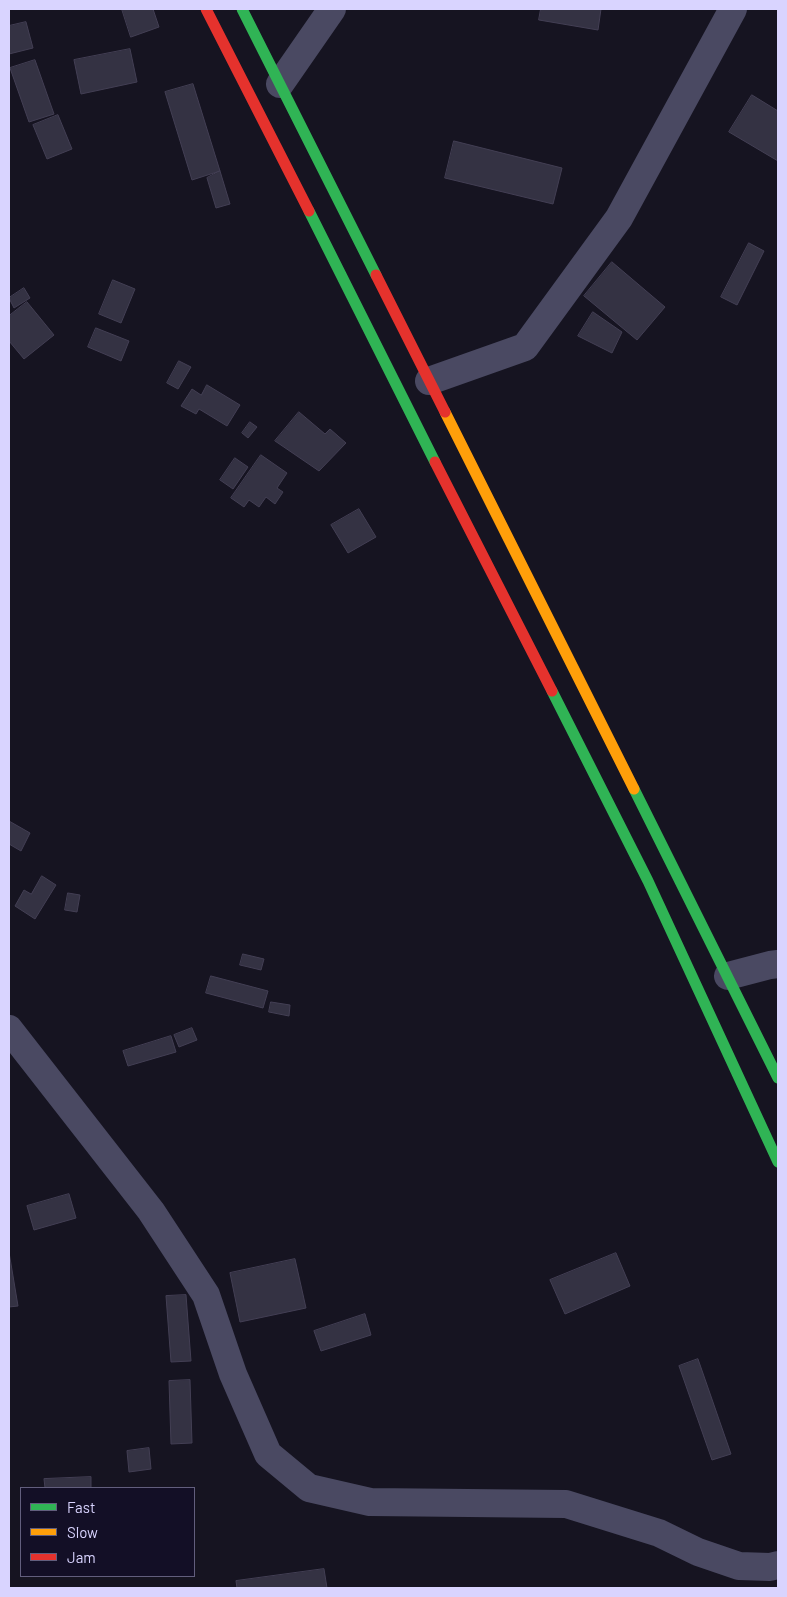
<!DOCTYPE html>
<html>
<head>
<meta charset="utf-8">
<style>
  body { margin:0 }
  #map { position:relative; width:787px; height:1597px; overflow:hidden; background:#161421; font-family:Barlow,sans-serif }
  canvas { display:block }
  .frame { position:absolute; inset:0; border:10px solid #d9d4ff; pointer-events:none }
  .legend { position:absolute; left:20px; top:1487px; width:175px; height:90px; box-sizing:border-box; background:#130f26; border:1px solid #625e7d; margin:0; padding:6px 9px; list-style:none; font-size:15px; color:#d9d4ff }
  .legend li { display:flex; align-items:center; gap:10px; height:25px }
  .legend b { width:25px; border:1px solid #625e7d }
</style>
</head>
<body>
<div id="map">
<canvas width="787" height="1597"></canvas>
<div class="frame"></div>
<ul class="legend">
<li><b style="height:6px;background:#30b455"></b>Fast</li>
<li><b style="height:6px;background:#ff9f0a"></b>Slow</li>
<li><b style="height:6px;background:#e5322d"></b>Jam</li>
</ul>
</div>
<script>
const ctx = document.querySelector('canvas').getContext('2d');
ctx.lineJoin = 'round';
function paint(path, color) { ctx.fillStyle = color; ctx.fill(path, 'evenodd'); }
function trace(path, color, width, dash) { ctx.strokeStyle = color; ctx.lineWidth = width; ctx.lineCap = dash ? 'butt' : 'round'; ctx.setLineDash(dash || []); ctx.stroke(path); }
const building = new Path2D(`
  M122 9H153L159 27 131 37Z
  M541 9H601L598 30 539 20Z
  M26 22 33 48 9 54V26Z
  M130 49 137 82 81 94 74 60Z
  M35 60 54 114 29 122 10 68Z
  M193 84 220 171 192 180 165 92Z
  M752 95 778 111V161L729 132Z
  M58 115 72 149 47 159 33 125Z
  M454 141 562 168 553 204 445 178Z
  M220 171 230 204 216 208 207 178Z
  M749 243 764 251 737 305 721 297Z
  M612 262 665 307 637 340 584 296Z
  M113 280 135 289 121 323 99 314Z
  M24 288 30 298 14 308 9 298Z
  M27 302 54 335 24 359 9 341V316Z
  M593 312 622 332 612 353 578 336Z
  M96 328 129 341 121 361 88 347Z
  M179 361 191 367 178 389 167 383Z
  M207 385 240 405 227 426 199 409 196 414 181 406 192 389 201 395Z
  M299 412 325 434 330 429 346 443 319 471 275 441Z
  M250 422 257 427 248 438 242 433Z
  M261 455 287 473 277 488 283 492 275 504 266 497 259 507 249 500 244 507 231 498Z
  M235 458 248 467 233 489 220 480Z
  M359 509 376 537 348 553 331 525Z
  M9 821 30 833 21 851 9 844Z
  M42 876 56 885 35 919 15 906 24 890 31 894Z
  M68 893 80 895 77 912 65 910Z
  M243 954 264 959 261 970 240 965Z
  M211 976 268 991 263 1008 206 993Z
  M271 1002 290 1005 289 1016 269 1012Z
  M192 1028 197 1040 179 1047 174 1035Z
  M171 1036 176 1052 128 1066 123 1051Z
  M69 1194 76 1218 34 1230 27 1206Z
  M9 1252 18 1306 9 1307Z
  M616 1253 630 1286 565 1314 550 1280Z
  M295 1259 306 1308 240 1322 230 1273Z
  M186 1295 191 1361 171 1362 166 1296Z
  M365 1314 371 1335 321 1351 314 1331Z
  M698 1359 731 1454 712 1460 679 1366Z
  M190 1380 192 1443 171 1444 169 1381Z
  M149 1448 151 1469 129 1472 127 1451Z
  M91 1477V1488H45L44 1479Z
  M324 1569 327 1588H237L236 1581Z`);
const street = new Path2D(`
  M280 84 332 9
  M429 381 525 347 619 218 733 9
  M728 976 770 965 778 964
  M9 1029 151 1211 206 1295 233 1374 268 1454 309 1488 370 1502 566 1504 659 1533 698 1552 739 1566 770 1567 778 1565`);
const fast = new Path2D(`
  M242 9 376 275
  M309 211 435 462
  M552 691 648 881 778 1162
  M634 789 778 1078`);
const slow = new Path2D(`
  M445 412 634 789`);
const jam = new Path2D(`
  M206 9 309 211
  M376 275 445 412
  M435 462 552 691`);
paint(building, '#343243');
trace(building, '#433f54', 1);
trace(street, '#4a4962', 28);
trace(fast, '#30b455', 11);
trace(slow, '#ff9f0a', 11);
trace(jam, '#e5322d', 11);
</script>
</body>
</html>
